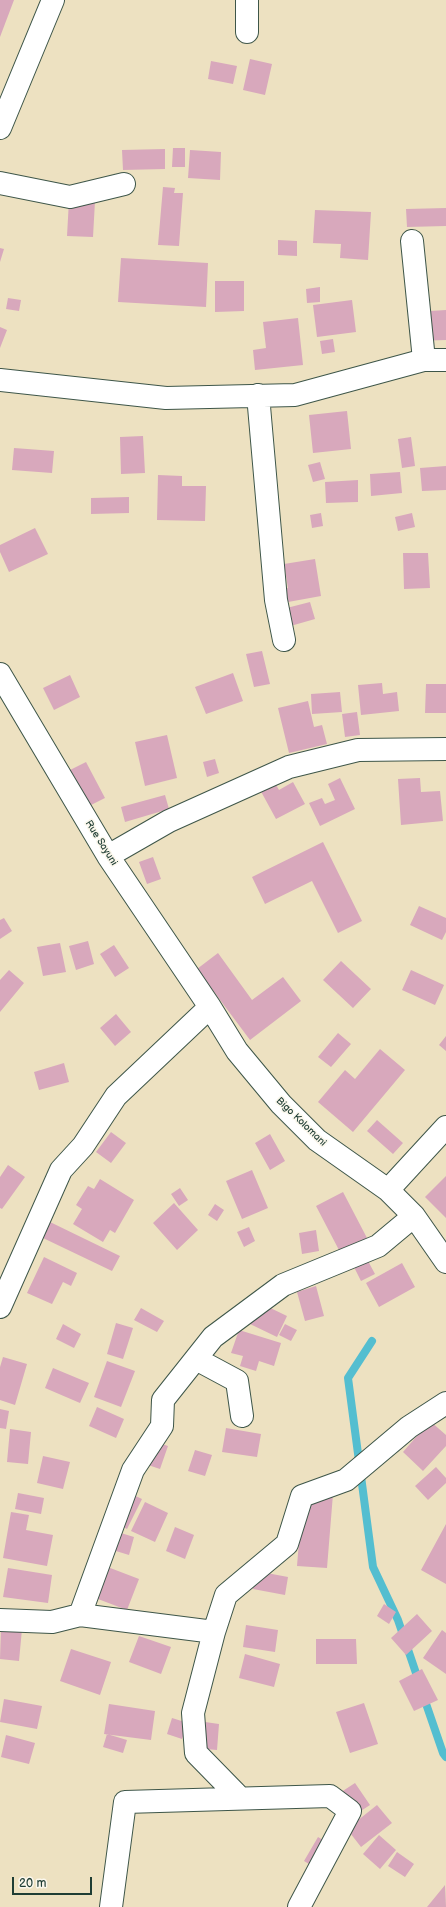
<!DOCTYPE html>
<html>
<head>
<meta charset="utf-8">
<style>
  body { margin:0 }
  #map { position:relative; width:446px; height:1907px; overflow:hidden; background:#ede1c1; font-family:"Balsamiq Sans",sans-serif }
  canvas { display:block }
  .scale { position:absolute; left:12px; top:1877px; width:80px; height:18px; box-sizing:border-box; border:2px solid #1f3d34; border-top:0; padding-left:5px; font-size:12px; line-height:14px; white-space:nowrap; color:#1f3d34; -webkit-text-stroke:3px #fbf7ec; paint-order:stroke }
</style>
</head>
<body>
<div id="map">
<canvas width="446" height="1907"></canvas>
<div class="scale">20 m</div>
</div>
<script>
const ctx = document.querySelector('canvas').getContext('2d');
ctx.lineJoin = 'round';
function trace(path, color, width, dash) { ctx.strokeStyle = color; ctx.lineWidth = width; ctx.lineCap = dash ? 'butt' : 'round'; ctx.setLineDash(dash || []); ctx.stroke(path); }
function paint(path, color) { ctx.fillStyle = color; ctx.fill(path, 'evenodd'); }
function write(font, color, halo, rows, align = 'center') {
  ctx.font = font + ' "Balsamiq Sans",sans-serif'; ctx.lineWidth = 3; ctx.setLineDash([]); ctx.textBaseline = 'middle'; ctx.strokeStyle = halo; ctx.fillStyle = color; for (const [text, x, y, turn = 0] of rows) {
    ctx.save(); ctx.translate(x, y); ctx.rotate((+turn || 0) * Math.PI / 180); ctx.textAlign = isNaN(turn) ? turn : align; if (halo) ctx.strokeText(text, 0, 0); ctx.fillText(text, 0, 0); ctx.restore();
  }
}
const stream = new Path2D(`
  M372 1341 348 1378 373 1567 398 1620 419 1682
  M423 1695 443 1753 446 1757`);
const building = new Path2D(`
  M0 0H14L0 37Z
  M250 59 272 64 265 95 243 90Z
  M211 61 237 66 233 84 208 79Z
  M173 148H185V167H172Z
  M165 149V169L123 170 122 150Z
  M190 150 221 152 220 180 188 178Z
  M163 187 175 188 174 193H183L179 246 158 245Z
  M69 200 95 201 93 237 67 236Z
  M446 208V226L407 227 406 209Z
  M315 210 371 212 368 260 340 258 341 244 313 243Z
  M278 240 297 241V256L278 255Z
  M0 248 4 249 0 262Z
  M121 258 208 263 206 307 118 302Z
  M215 281H244V311L215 312Z
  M320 287V302L307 303 306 289Z
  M8 298 21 300 19 311 6 309Z
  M352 300 356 332 317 337 313 305Z
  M446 310V340L416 341 414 312Z
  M298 318 303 365 255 370 253 350 266 348 263 322Z
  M0 327 7 330 0 348Z
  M333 339 335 352 322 354 320 341Z
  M347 411 351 449 313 453 309 415Z
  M143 436 145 473 121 474 120 437Z
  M411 437 415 466 402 468 398 439Z
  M14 448 54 451 52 473 12 470Z
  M320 462 325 479 313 482 308 465Z
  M446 466V490L422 491 420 468Z
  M400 472 402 493 371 496 370 474Z
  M158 475 182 476V486H206L205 521 157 520Z
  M358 480V502L326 503 325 482Z
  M129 497V513L91 514V498Z
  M321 513 323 526 312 528 310 515Z
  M412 513 415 527 398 531 395 517Z
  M35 528 48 554 9 572 0 552V545Z
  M403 553H428L430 588 404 589Z
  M315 559 321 596 277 604 274 590 288 588 284 564Z
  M310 602 315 619 280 629 275 611Z
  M262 651 270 684 254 687 246 654Z
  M233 673 243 701 206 714 195 687Z
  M70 675 80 697 54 710 43 688Z
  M382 683 383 694 397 692 399 711 361 715 358 685Z
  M426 684H446V713H425Z
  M340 692 342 712 312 714 311 694Z
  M308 701 314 727 322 725 327 744 289 753 278 708Z
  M357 712 360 735 345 737 342 714Z
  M167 735 177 778 145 786 135 742Z
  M215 759 219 773 207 777 203 762Z
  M86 762 105 798 89 806 70 770Z
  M272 778 279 790 293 782 305 804 276 819 258 786Z
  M340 778 355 809 320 826 309 803 322 798 325 804 335 800 328 784Z
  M420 778 421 792 440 791 443 821 401 825 398 779Z
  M165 795 169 809 125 822 121 807Z
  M323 842 362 921 338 933 312 881 265 904 252 877Z
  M153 857 161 879 147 884 139 862Z
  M419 906 446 918V932L442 940 410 925Z
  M4 918 12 931 0 939V920Z
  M88 941 94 964 76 970 69 946Z
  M60 943 66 972 43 976 37 947Z
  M114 945 129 968 115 977 100 954Z
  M218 953 252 1000 283 977 301 1001 250 1040 197 969Z
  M341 961 371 989 353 1008 323 980Z
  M9 970 24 983 0 1012V980Z
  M411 970 444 985 435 1005 402 990Z
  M116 1014 131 1032 115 1046 100 1028Z
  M338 1033 351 1044 331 1067 318 1057Z
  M446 1036V1051L439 1045Z
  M380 1049 405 1070 353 1132 318 1102 345 1070 355 1079Z
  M64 1063 69 1082 39 1090 34 1072Z
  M377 1120 403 1143 393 1154 367 1131Z
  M111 1132 126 1143 111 1163 96 1152Z
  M270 1134 285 1161 270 1170 255 1143Z
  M8 1165 25 1177 2 1209 0 1208V1177Z
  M252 1170 268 1208 242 1219 226 1181Z
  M446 1176V1218L425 1197Z
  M100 1179 134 1200 115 1233 110 1230 103 1242 73 1224 82 1209 76 1205 88 1186 94 1189Z
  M180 1188 188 1200 179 1206 171 1194Z
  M343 1192 367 1238 340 1252 316 1206Z
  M174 1203 198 1230 177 1250 153 1223Z
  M215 1204 224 1210 217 1221 208 1215Z
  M50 1222 120 1256 112 1271 43 1238Z
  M249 1227 255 1241 244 1247 237 1232Z
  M316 1230 319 1251 302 1254 299 1233Z
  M44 1257 77 1273 71 1286 63 1282 52 1304 27 1293Z
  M368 1261 375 1274 361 1281 354 1267Z
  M402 1263 415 1287 379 1307 366 1283Z
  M316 1286 324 1316 305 1321 297 1292Z
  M260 1303 287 1316 277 1337 250 1324Z
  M141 1308 164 1321 157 1332 134 1320Z
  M116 1323 133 1328 123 1359 107 1354Z
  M63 1324 81 1334 74 1348 56 1339Z
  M285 1324 297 1330 291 1341 279 1335Z
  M239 1330 281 1343 274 1366 259 1361 256 1371 240 1366 243 1356 231 1353Z
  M3 1357 27 1364 15 1405 0 1400V1367Z
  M107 1361 135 1371 121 1407 94 1397Z
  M53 1368 89 1383 80 1403 45 1388Z
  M97 1407 124 1419 116 1438 89 1426Z
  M0 1409 9 1411 6 1429 0 1428Z
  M430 1421 446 1435V1446L423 1471 403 1452Z
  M226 1428 261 1434 257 1457 222 1452Z
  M10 1429 31 1432 28 1464 7 1462Z
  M147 1439 168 1446 160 1469 139 1462Z
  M195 1450 212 1455 205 1476 188 1471Z
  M43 1456 70 1462 63 1489 37 1483Z
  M436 1467 446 1478V1483L428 1500 415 1486Z
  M127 1492 142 1499 127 1529 113 1521Z
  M303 1492 333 1494 327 1568 297 1566Z
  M18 1493 44 1498 41 1514 15 1509Z
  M145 1502 168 1513 155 1542 131 1531Z
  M11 1512 29 1515 26 1530 53 1535 47 1566 3 1558Z
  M446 1524V1584L421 1570Z
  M175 1527 194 1535 185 1559 166 1551Z
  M111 1530 134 1537 129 1555 106 1548Z
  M92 1561 139 1579 127 1610 98 1599 93 1609Z
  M8 1568 52 1575 48 1603 3 1597Z
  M256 1571 288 1577 285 1595 253 1589Z
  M384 1604 396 1612 389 1624 377 1616Z
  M417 1614 432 1631 406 1655 391 1638Z
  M246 1625 278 1630 275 1652 243 1647Z
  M1 1627 22 1629 19 1661 0 1659Z
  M442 1630 446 1633V1674L423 1658Z
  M139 1636 171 1647 161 1674 129 1662Z
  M316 1639H356L357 1664H316Z
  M71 1649 111 1662 100 1695 60 1681Z
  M245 1654 280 1664 274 1687 239 1678Z
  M422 1669 438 1700 414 1711 399 1681Z
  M4 1699 42 1706 37 1729 0 1722Z
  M364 1703 378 1744 350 1753 336 1712Z
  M109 1704 155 1711 151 1740 104 1734Z
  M172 1718 188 1723 182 1739 167 1734Z
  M198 1721 219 1724 217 1750 195 1748Z
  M107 1734 127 1740 123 1753 103 1747Z
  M6 1735 35 1743 29 1764 1 1757Z
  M355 1783 370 1805 344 1822 329 1800Z
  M377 1805 392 1823 361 1847 347 1829Z
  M379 1835 396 1850 380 1869 363 1854Z
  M318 1837 333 1846 319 1870 304 1861Z
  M397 1852 414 1864 405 1877 388 1866Z
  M445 1885 446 1907H427Z`);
const minor = new Path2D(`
  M247 0V32
  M0 128 53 0
  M0 183 70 197 124 184
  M412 241 424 360
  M0 380 166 398 295 395 424 360H446
  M258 395 276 600 284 640
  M0 674 108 856 210 1007 237 1051 281 1104 317 1140 388 1190 414 1216 446 1262
  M108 856 169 821 289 767 358 750 446 749
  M388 1190 446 1127
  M0 1307 61 1170 83 1146 116 1096 210 1007
  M196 1359 237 1381 242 1416
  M80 1615 214 1632 193 1713 196 1753 240 1798
  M0 1620 52 1622 80 1615 133 1470 162 1426 163 1400 213 1337 283 1285 378 1246 414 1216
  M214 1632 226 1595 287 1544 302 1496 346 1480 409 1427 446 1403
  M111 1907 125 1802 330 1796 350 1811 299 1907`);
const streetNames = [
  ["Rue Sayuni",101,843,58],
  ["Bigo Kolomani",301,1122,44]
];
trace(stream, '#54bed0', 8);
paint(building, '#d8a8bc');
trace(minor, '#3e5649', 24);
trace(minor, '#fff', 22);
write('10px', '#1f3d34', '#fbf7ec', streetNames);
</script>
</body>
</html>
